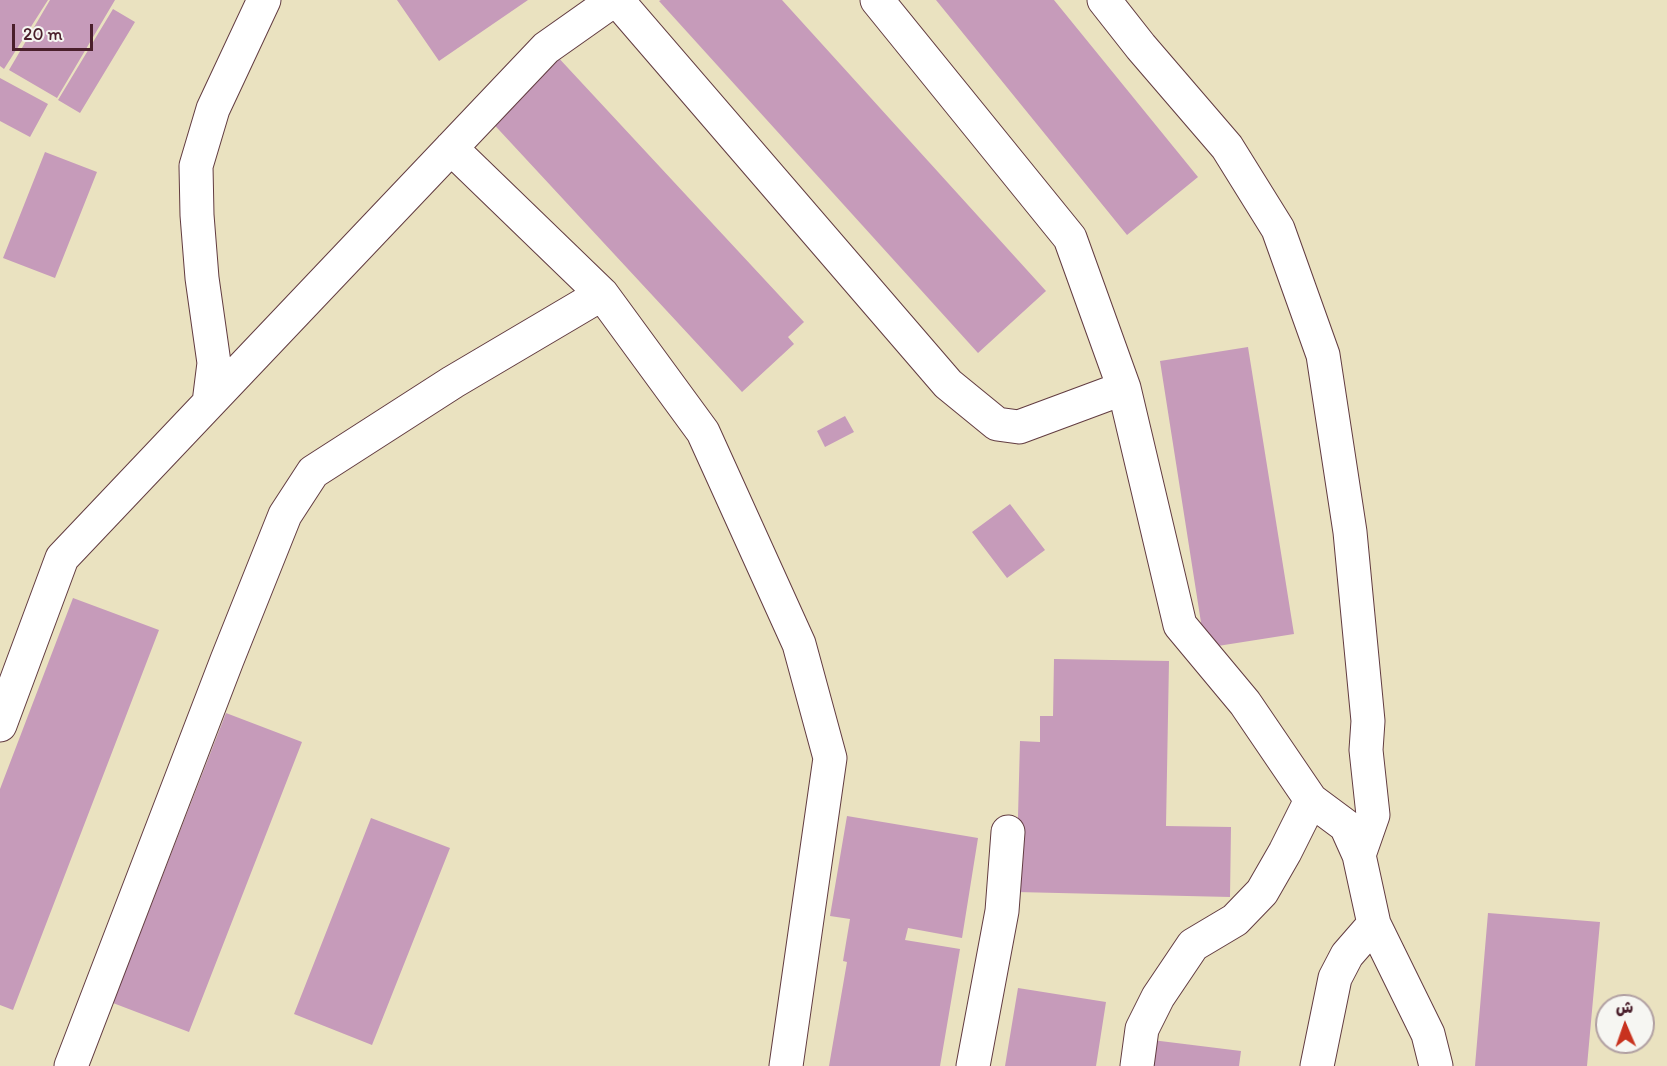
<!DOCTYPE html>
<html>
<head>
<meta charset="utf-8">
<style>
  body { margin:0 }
  #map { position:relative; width:1667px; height:1066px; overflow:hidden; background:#eae2c0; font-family:Itim,"Playpen Sans Arabic",sans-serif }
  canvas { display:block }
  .north { position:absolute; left:1595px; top:994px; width:60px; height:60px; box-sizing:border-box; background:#f6f6f2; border:2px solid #b1a0a2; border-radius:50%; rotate:358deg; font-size:16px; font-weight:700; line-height:24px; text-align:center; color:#4a1f2b }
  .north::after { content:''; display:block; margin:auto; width:21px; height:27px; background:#c8321e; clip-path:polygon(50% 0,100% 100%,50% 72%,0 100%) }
  .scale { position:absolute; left:12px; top:24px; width:81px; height:27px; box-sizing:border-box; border:3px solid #4a1f2b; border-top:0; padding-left:8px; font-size:18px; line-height:21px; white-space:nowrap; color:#4a1f2b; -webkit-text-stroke:4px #f6f6f2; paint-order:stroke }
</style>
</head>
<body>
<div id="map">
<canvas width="1667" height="1066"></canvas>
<div class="north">ش</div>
<div class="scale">20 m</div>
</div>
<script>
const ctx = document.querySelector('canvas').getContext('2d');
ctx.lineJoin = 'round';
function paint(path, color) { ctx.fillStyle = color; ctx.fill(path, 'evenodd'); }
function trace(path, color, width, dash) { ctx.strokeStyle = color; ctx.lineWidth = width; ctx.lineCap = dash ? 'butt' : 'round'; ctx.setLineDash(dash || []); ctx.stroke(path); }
const building = new Path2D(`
  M0 0H48L4 69 0 66Z
  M50 0H115L57 98 9 70Z
  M397 0H528L439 61Z
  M661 0H782L1046 291 978 353 659 1Z
  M936 0H1054L1198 177 1127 235Z
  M113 9 135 22 80 113 58 100Z
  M555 54 804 322 788 337 794 344 742 392 487 117Z
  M0 78 48 104 30 137 0 121Z
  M45 152 97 172 55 278 3 258Z
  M1248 347 1294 634 1205 648 1160 361Z
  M845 416 854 432 825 447 817 431Z
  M1010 504 1045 550 1007 578 972 532Z
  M73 598 159 630 13 1010 0 1005V789Z
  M1054 659 1169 661 1166 826 1231 827 1230 897 1016 892 1020 741 1040 742V716H1053Z
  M226 713 302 742 189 1032 113 1003Z
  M847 816 978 838 962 938 908 928 905 940 960 949 940 1066H829L847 962 843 961 850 919 830 916Z
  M371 818 450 848 372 1045 294 1014Z
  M1488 913 1600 922 1587 1066H1475Z
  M1018 988 1106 1002 1096 1066H1005Z
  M1152 1040 1241 1051 1239 1066H1148Z`);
const minor = new Path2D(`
  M617 0 948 384 997 424 1019 427 1124 388
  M877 0 1070 238 1124 388 1180 625 1245 703 1311 800 1346 826 1359 855 1374 924 1428 1034 1436 1066
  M1104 0 1141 47 1227 147 1278 229 1323 355 1350 532 1368 721 1366 750 1373 815 1359 855
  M451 148 602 294 703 432 799 644 830 758 786 1066
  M209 403 546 48 614 0
  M0 725 62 558 209 403 214 363 202 278 197 215 196 166 213 109 264 0
  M71 1066 227 660 285 515 313 472 453 382 602 294
  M973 1066 1002 911 1008 832
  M1137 1066 1142 1029 1158 997 1193 945 1235 920 1262 892 1285 852 1311 800
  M1317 1066 1335 978 1347 955 1374 924`);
paint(building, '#c69bba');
trace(minor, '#623c41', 35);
trace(minor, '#fff', 33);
</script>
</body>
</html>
